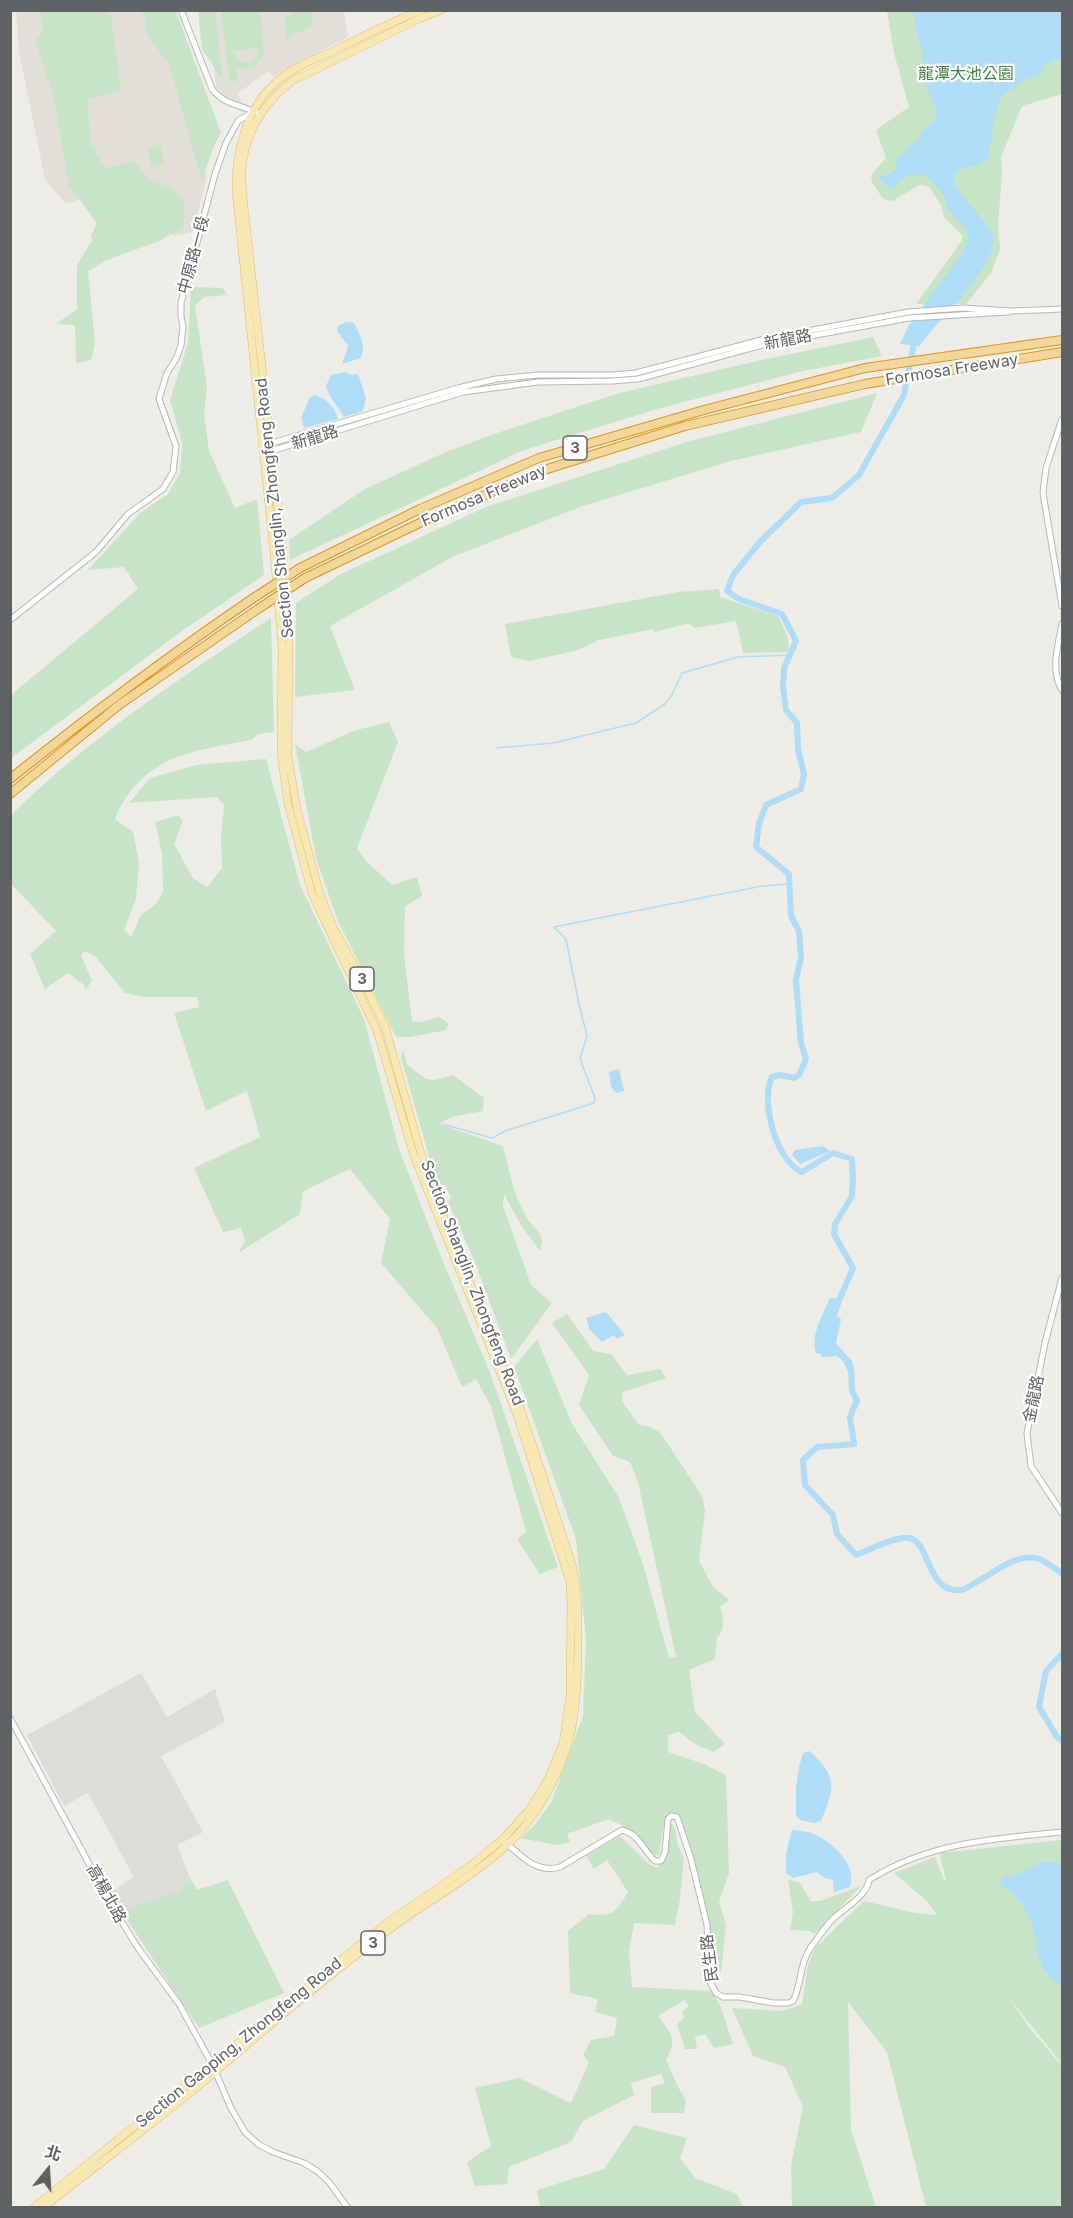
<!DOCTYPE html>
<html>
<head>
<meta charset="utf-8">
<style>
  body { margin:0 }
  #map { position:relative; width:1073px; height:2218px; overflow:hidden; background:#efede7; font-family:Inter,"Noto Sans TC",sans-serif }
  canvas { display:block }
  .frame { position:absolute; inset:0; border:12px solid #5e6265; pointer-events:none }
  .north { position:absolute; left:18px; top:2140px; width:60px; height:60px; -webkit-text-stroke:4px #fff; paint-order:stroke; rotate:18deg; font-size:16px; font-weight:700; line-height:24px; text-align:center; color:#5e6265 }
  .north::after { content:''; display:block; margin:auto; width:21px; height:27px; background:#5e6265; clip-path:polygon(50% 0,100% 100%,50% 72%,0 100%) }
</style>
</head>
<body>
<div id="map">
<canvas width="1073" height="2218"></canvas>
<div class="frame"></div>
<div class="north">北</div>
</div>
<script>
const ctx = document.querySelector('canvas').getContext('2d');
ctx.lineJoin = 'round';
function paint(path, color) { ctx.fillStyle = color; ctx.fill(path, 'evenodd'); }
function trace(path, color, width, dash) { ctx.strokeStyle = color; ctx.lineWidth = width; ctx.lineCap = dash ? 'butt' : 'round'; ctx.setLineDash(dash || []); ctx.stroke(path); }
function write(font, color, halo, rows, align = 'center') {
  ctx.font = font + ' Inter,"Noto Sans TC",sans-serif'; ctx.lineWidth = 4.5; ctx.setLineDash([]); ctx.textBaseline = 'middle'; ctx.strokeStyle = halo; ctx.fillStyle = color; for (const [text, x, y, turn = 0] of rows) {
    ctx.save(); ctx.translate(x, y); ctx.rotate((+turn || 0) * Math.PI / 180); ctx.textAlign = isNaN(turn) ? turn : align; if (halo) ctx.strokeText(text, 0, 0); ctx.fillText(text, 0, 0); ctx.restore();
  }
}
const industrial = new Path2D(`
  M141 1673 167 1717 215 1689 225 1722 161 1756 203 1832 177 1845 190 1878 179 1891 121 1911 110 1892 134 1877 88 1793 64 1806 27 1735Z`);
const education = new Path2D(`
  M16 11H151L170 37 197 150 207 175 193 232 174 236 155 222 120 184 66 204 45 179 19 52Z
  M208 11H344L348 37 300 61 274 76 268 71 237 94 243 104 227 98 216 86Z`);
const green = new Path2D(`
  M38 11H110L121 90 87 100 91 146 106 168 135 161 146 177 174 189 185 205 183 228 159 241 107 260 88 271 95 343 91 360 76 363 75 325 56 324 77 309V265L92 240 91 236 97 223 69 186 54 99 35 41 44 30Z
  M141 11H176L221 133 213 148 202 181 169 64 147 35 146 21Z
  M198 11H216L222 79 202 49Z
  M221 11H260L264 52C260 66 250 72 236 67L238 81 230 82ZM257 48 258 55 254 60 247 63 238 60 233 51Z
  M290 11H311L313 26 286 38 285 17 291 15Z
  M887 11H1062V94L1022 106 1001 157 1002 172 998 226 1000 249 991 273 966 304H916L962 240V235L944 217 941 205 929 187 920 185 892 201 883 199 872 182 871 175 886 158 876 130 909 107 894 53Z
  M160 144 165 165 152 168 147 147Z
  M191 287 223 288 227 295 204 297 195 306 207 387 204 414 209 451 235 508 257 499 264 575 182 631 11 758V695L138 589 124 567 88 570 140 513 168 494 180 473 182 442 170 400 188 343Z
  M873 337 882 356 803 371 657 409 524 450 290 560 289 540 365 489 446 452 491 435 619 393 757 361Z
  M877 393 861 432 731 461 583 506 452 557 330 626 355 690 295 697 296 603 339 575 486 507 690 441Z
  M719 589 720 597 778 616 788 638 789 652 743 653 736 621 694 628 689 623 655 632 653 629 599 640 578 650 530 661 511 657 505 624 679 592Z
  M271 618 274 732 258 734 251 740C192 751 141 756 115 819L133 832 139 863 136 899 124 930 131 937 141 915 157 903 163 892 162 853 155 822 178 815 183 821 174 844 193 878 207 887 222 868 221 836 224 805 217 797 129 803 150 778 196 765 266 759 300 885 364 1019 399 1149 442 1259 489 1370 558 1567 540 1574 517 1539 526 1532 491 1406 476 1379 462 1387 437 1328 381 1263 390 1219 350 1169 303 1191 300 1214 238 1253 245 1242 241 1228 223 1232 194 1168 260 1137 247 1091 206 1111 174 1013 199 1007 197 997H145L125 993 95 956 84 951 81 956 92 980 86 990 84 985 68 973 45 989 30 954 56 931 11 884V815C89 738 180 678 271 618Z
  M389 722 398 742 357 848 366 861 392 885 417 877 422 896 405 906 404 954 412 1021 421 1022 439 1017 449 1024 446 1030 410 1037H396L337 919 316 858 295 744 306 752 356 730Z
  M403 1049 407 1065 426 1079 434 1080 453 1075 484 1098 483 1111 451 1117 439 1124 503 1146C509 1170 514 1197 527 1218 535 1230 547 1236 540 1251L521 1225 504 1194 503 1206 531 1285 552 1303 511 1359 474 1260 448 1202 451 1197 445 1185H437L401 1058Z
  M567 1314 593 1351 611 1354 627 1375 660 1369 666 1378 623 1392 622 1401 639 1425 647 1426 660 1432 702 1496 705 1510 699 1561 713 1587 730 1600 720 1606C723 1618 726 1629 717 1638L715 1659 689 1670 695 1712 725 1744 713 1752 695 1744 679 1732 668 1735V1752L704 1764 726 1775 729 1873 719 1902 726 1925 721 1973 714 1957 698 1877 677 1816 665 1818 659 1855H650L623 1826 609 1819 567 1834 570 1842 557 1845 520 1838 532 1828 551 1803 583 1716 586 1640 576 1539 514 1367 537 1339 571 1422 619 1498 643 1564 669 1658 676 1657 638 1482 630 1462 613 1456 579 1405 589 1375 552 1323Z
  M672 1823 675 1829 678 1846 684 1858 680 1899 675 1925 634 1923 629 1951 632 1987 712 1991 720 2005 733 2044 714 2048 705 2034 695 2037 697 2049H685L677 2025 684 2017 682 2012 689 2006 684 2000 658 2016C671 2033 678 2040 666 2060L678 2087 686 2100 684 2113H651V2087L665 2083 661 2074 631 2083 634 2095 583 2121 571 2142 509 2167 507 2184 475 2186 467 2162 491 2146 475 2088 519 2078 571 2103 589 2062 583 2055 591 2040 614 2036 617 2018 595 2012 598 1999 570 1993 568 1931 589 1914C613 1917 616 1912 628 1892L607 1860 594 1869 586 1856 620 1836 649 1864 658 1868 663 1859 667 1827Z
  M1062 1840V2064L1010 1999 1028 2026 1062 2066V2207H926L887 2052 848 2002 851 2130 876 2207H792L791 2165 803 2107 785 2067 753 2056 732 2008 783 2011 802 2004 808 1964 815 1948 864 1901 915 1913 937 1915 927 1901 894 1873 935 1857 945 1882 946 1879 939 1853Z
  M190 1878 197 1890 228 1880 284 1993 199 2028 121 1911 179 1891Z
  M788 1879 800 1883 811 1901H820L861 1886 815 1934 809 1931 790 1930 793 1912Z
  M634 2125 687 2138 680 2158 695 2178 737 2194 743 2207H540L537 2190 604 2169Z`);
const water = new Path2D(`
  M913 11H1062V57L1059 60 1055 58 1050 63 1044 65C1044 73 1036 79 1028 78L1012 90H1008L1000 99 991 132 992 138 988 153 989 159 980 162 978 165C918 171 989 214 993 236 998 268 937 319 920 346L900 344 909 325 962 254C975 228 964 230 950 211 946 207 947 202 945 198 940 188 932 181 923 174L904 177 896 187 891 188 890 186 887 187 879 176H885L896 170 897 156 906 153V148L918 140 923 130 935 120 937 112 926 85 923 58Z
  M346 322 354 323C360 335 366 345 361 358L342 364 348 346 337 331 338 326Z
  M346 372 352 375 358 374 366 398 363 411 344 417C338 406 329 398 326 386L331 375Z
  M315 395C327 399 335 407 338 419L304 428 301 418 310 397Z
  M619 1069 624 1091 616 1093 611 1087 609 1072Z
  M823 1146 830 1151 800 1164 792 1155 795 1150Z
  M830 1298H836L842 1301 837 1316 841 1319 836 1343 852 1361 855 1374H849L843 1361 837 1356 822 1357 821 1354 816 1353C810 1335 823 1315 830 1298Z
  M606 1312 625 1335 616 1339 614 1335 602 1342 590 1330 586 1318Z
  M809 1751C838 1776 835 1787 821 1821L814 1823 800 1820 796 1815V1788L799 1767 803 1753Z
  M792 1830C798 1831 806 1831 811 1833 831 1840 858 1865 850 1887L834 1892 833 1880 825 1878 817 1872 793 1878 786 1873V1853Z
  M1044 1861 1062 1864V1985C1031 1970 1041 1941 1028 1915 1024 1908 1018 1896 1011 1892 1007 1889 1004 1888 1000 1884L1003 1877 1016 1875Z`);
const stream = new Path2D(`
  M496 748 553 743 636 723 665 704 672 695 682 673 738 657 790 655
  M442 1124 492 1138 505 1131 594 1103 595 1098 580 1059 587 1036 579 1004 566 939 554 927 762 886 789 884`);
const canal = new Path2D(`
  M837 1305 853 1268 834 1234 835 1224 852 1196 853 1178 852 1159 833 1153 802 1172C776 1161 760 1101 772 1077L780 1075 794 1078 799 1075 806 1059 801 1043 796 980 801 957 799 931 791 916 789 874 756 847 759 824 766 805 801 789 804 774 798 749 797 723 786 710 783 687 784 668 796 641 782 614 739 599 727 591 733 575 760 542 801 502 832 498 859 475 904 395 915 338
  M851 1368 852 1391 857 1400 850 1417 854 1444 817 1447 803 1460 805 1485 833 1515 837 1534 856 1555C869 1550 896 1536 909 1538 931 1542 926 1593 960 1590 966 1590 974 1583 980 1580 996 1571 1019 1552 1039 1559 1047 1562 1055 1569 1062 1573
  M1062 1654 1046 1671 1039 1707 1057 1737 1062 1741`);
const minor = new Path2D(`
  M181 10 212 89C225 106 243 105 260 114
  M1062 419 1046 468 1043 493 1062 606
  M269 444 458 388 496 379 538 375H612L636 373 765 339 908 312 962 308 1012 311 1062 309
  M264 450 271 451 463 392 538 382 612 381 638 379 766 344 909 318 1008 312
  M10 620 96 552 128 514 163 489 173 472 176 446 159 399 167 373 177 357 181 345 183 327 181 316V303L215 174 226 143 238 121 253 112
  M1062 624C1058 646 1050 670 1062 690
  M1062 1278 1045 1343 1027 1433 1031 1466 1062 1513
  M10 1718 112 1906 138 1948 179 2004 212 2064 231 2108 245 2132 258 2144 273 2152 304 2163 317 2171 329 2182 348 2208
  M505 1842C522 1856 536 1874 560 1867L622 1830C639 1834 643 1850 655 1861H661L665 1852 668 1819 671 1816 677 1817 691 1859 707 1925 710 1982 716 1993 723 1997H740L773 2003H788L793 2001C802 1984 799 1964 811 1947 817 1939 824 1929 831 1921 843 1908 866 1898 869 1880 927 1843 996 1838 1062 1832`);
const major = new Path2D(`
  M33 2208 388 1922 470 1866 503 1839 529 1810 548 1779 563 1743 570 1696 571 1604 570 1582 517 1415 414 1156 377 1031 312 894 288 804 281 754 282 647 274 554 236 191C235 153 246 110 275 83 292 67 318 58 339 48 367 34 394 21 422 10
  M43 2208C99 2163 159 2120 214 2073 272 2023 331 1973 393 1927 440 1892 500 1864 534 1814 574 1754 578 1712 578 1642 578 1615 579 1588 571 1561L521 1410 428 1178 385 1026 365 985 333 927 320 894 297 809 288 756 289 635 283 553 244 207C243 192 240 175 243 160 248 128 267 100 292 81L419 19 442 10`);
const highway = new Path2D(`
  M300 568 420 509 539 458 704 410 865 368 1062 340
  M305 578 426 520 544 470 685 426 865 384 1062 352
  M10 779C90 715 171 654 255 597
  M10 794 119 705 258 609`);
const highwayBridge = new Path2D(`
  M255 597 300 568
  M258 609 305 578`);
const shields = [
  [575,448,24],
  [362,979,24],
  [373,1943,24]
];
const shieldNames = [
  ["3",575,448],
  ["3",362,979],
  ["3",373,1943]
];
const parkNames = [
  ["龍潭大池公園",966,74]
];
const streetNames = [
  ["中原路一段",194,255,-75],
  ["新龍路",788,340,-11],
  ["Formosa Freeway",952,370,-9],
  ["新龍路",315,438,-17],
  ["Formosa Freeway",484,496,-23],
  ["Section Shanglin, Zhongfeng Road",275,508,-96],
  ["Section Shanglin, Zhongfeng Road",472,1283,69],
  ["金龍路",1034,1399,-78],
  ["高楊北路",106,1894,61],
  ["民生路",710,1958,-97],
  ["Section Gaoping, Zhongfeng Road",239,2043,-39]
];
paint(industrial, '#dedcd9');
paint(education, '#e2ded8');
paint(green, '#c8e4c6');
paint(water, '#afdcf6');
trace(stream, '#afdcf6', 1.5);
trace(canal, '#afdcf6', 6);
trace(minor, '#b4b7ba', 7);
trace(major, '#e3ba6b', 8);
trace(highway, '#de9418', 10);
trace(minor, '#fff', 5);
trace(major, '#f7e8b4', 7);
trace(highway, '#f2d79a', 8);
trace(highwayBridge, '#de9418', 10, []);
trace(highwayBridge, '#f2d79a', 8);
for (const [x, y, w] of shields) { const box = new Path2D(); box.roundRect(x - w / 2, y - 12, w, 24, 4.5); ctx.fillStyle = '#fff'; ctx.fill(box); trace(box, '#5e6265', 1.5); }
write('bold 15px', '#5e6265', null, shieldNames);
write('16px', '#40843f', '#fff', parkNames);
write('16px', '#5e6265', '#fff', streetNames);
</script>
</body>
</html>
